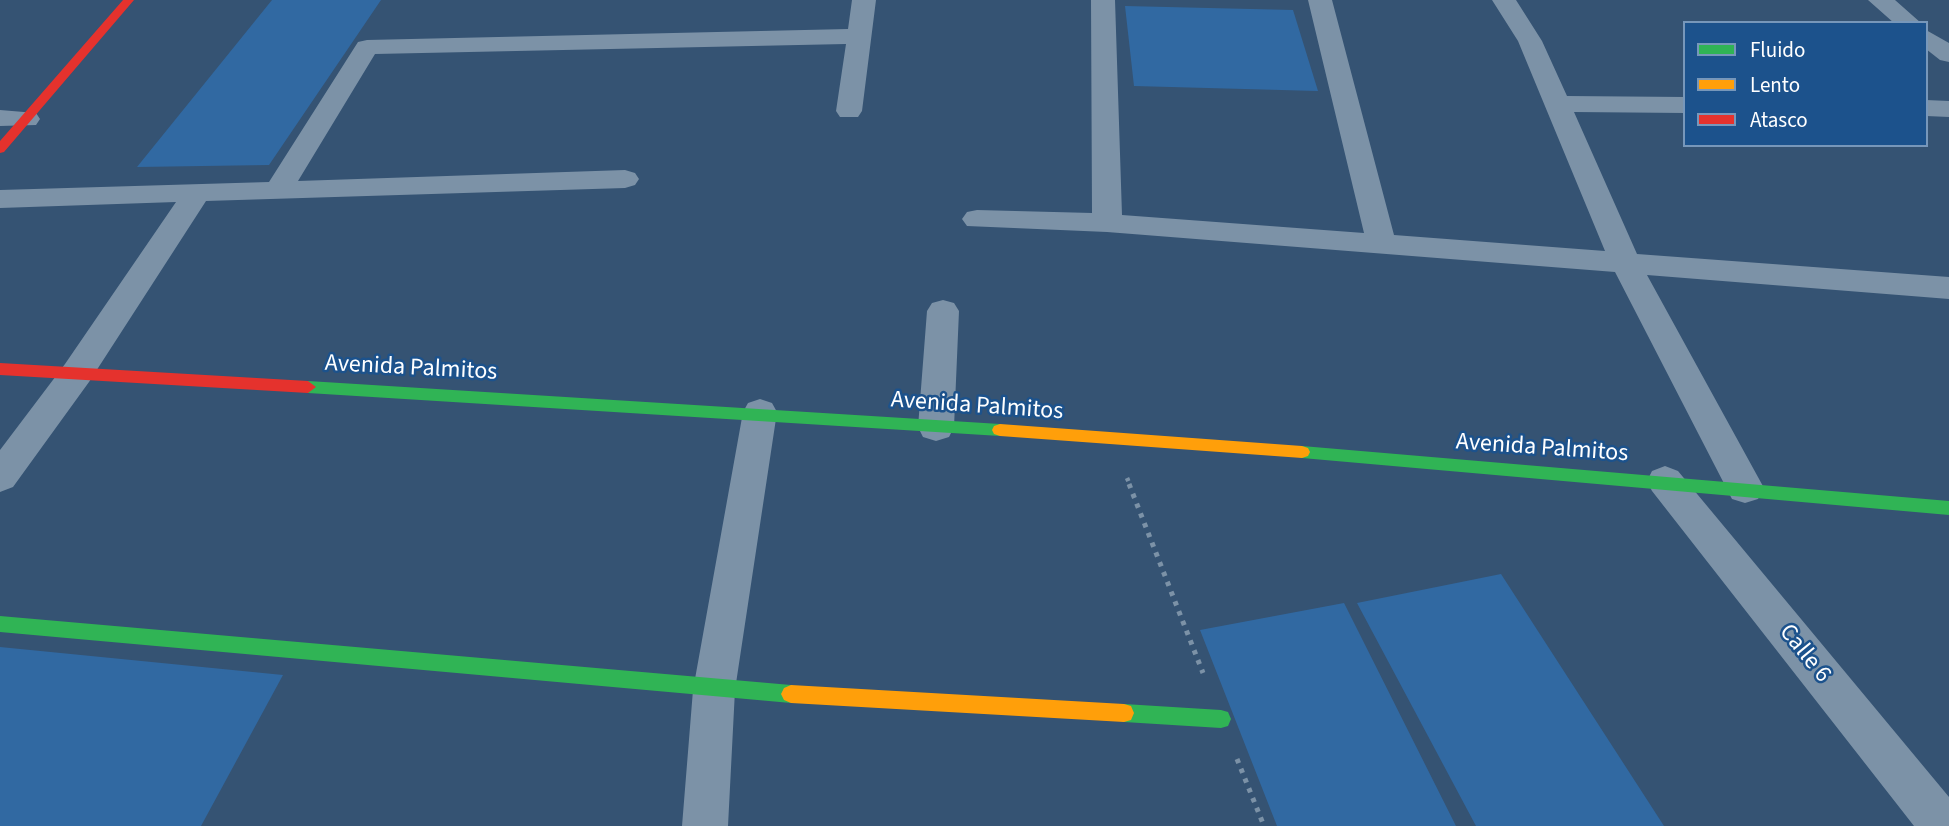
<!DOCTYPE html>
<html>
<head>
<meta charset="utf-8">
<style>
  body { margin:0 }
  #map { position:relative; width:1949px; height:826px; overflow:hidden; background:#355373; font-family:"Source Sans 3",sans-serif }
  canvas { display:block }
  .legend { position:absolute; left:1683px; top:21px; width:245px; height:126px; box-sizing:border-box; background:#1c528c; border:2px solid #7797ba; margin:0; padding:9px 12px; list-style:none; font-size:21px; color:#fff }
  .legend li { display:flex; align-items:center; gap:14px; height:35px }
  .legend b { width:35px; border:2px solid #7797ba }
</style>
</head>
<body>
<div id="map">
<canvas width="1949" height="826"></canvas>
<ul class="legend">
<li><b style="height:9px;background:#30b455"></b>Fluido</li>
<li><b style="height:9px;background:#ff9f0a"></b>Lento</li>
<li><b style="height:9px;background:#e5322d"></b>Atasco</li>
</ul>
</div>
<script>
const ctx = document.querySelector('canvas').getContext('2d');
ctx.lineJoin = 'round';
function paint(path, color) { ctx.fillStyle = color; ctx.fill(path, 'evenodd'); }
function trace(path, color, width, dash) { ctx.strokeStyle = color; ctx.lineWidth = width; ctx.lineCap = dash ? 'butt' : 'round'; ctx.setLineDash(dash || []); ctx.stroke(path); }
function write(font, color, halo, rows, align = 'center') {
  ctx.font = font + ' "Source Sans 3",sans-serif'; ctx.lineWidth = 5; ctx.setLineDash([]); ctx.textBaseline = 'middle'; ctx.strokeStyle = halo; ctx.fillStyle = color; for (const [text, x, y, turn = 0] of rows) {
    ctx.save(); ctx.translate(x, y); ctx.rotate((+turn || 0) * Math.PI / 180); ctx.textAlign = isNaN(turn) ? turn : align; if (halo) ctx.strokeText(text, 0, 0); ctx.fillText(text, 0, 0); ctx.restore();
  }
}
const green = new Path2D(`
  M272 0H381L269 165 137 167Z
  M1125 6 1293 10 1318 91 1134 86Z
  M1501 574 1664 826H1476L1357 603Z
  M1344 603 1456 826H1277L1200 630Z
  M0 647 283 675 201 826H0Z`);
const pathFar1 = new Path2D(`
  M1127 478 1130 485`);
const path = new Path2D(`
  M1129 484 1203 673
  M1237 759 1264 826`);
const street = new Path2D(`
  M852 0H876L862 111 858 117H840L836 111 846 44 375 54 298 181 625 170 635 173 639 179 635 185 625 188 206 201 89 382 13 487 0 492V450L65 364 176 202 0 208V190L269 182 358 42 367 40 848 29Z
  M1091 0H1115L1122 215 1364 233 1308 0H1332L1394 235 1605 251 1518 41 1492 0H1516L1542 41 1567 96 1685 97V113L1574 112 1637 254 1949 277V299L1647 275 1764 488 1758 499 1745 503 1732 499 1615 272 1107 232 967 226 962 219 967 212 977 210 1092 213Z
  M1868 0H1895L1921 23H1894Z
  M1926 30 1949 43V62L1940 60 1926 49Z
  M1926 100 1949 101V117L1926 116Z
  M0 110 36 113 40 119 36 125 0 126Z
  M943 300 954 303 959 311 954 427 949 437 936 441 923 437 918 427 927 311 932 303Z
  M760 399 772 403 777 412 735 690 728 826H682L693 690 743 412 748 403Z
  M1665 466 1678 471 1949 797V826H1914L1652 491 1647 481 1652 471Z`);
const fast = new Path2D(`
  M308 381 1000 424 1006 426 1008 430 1006 434 1000 436 308 393 300 387Z
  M1302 446 1949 501V515L1302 458 1296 456 1294 452 1296 448Z
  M0 616 791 685 798 688 801 694 798 700 791 703 0 632Z
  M1124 704 1221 710 1228 712 1231 719 1228 726 1221 728 1124 722 1117 720 1114 713 1117 706Z`);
const slow = new Path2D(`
  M1000 424 1302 446 1308 448 1310 452 1308 456 1302 458 1000 436 994 434 992 430 994 426Z
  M791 685 1124 704 1131 706 1134 713 1131 720 1124 722 791 703 784 700 781 694 784 688Z`);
const jam = new Path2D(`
  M123 0H134L4 152 0 153V141Z
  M0 363 308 381 316 387 308 393 0 375Z`);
const streetNames = [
  ["Avenida Palmitos",411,369,3],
  ["Avenida Palmitos",977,407,4],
  ["Avenida Palmitos",1542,449,4],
  ["Calle 6",1804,654,51]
];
paint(green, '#3169a2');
trace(pathFar1, '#7c92a7', 4.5, [3.5, 5]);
trace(path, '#7c92a7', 5, [4.5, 6]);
paint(street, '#7c92a7');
paint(fast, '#30b455');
paint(slow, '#ff9f0a');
paint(jam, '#e5322d');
write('24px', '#fff', '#1c528c', streetNames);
</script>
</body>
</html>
